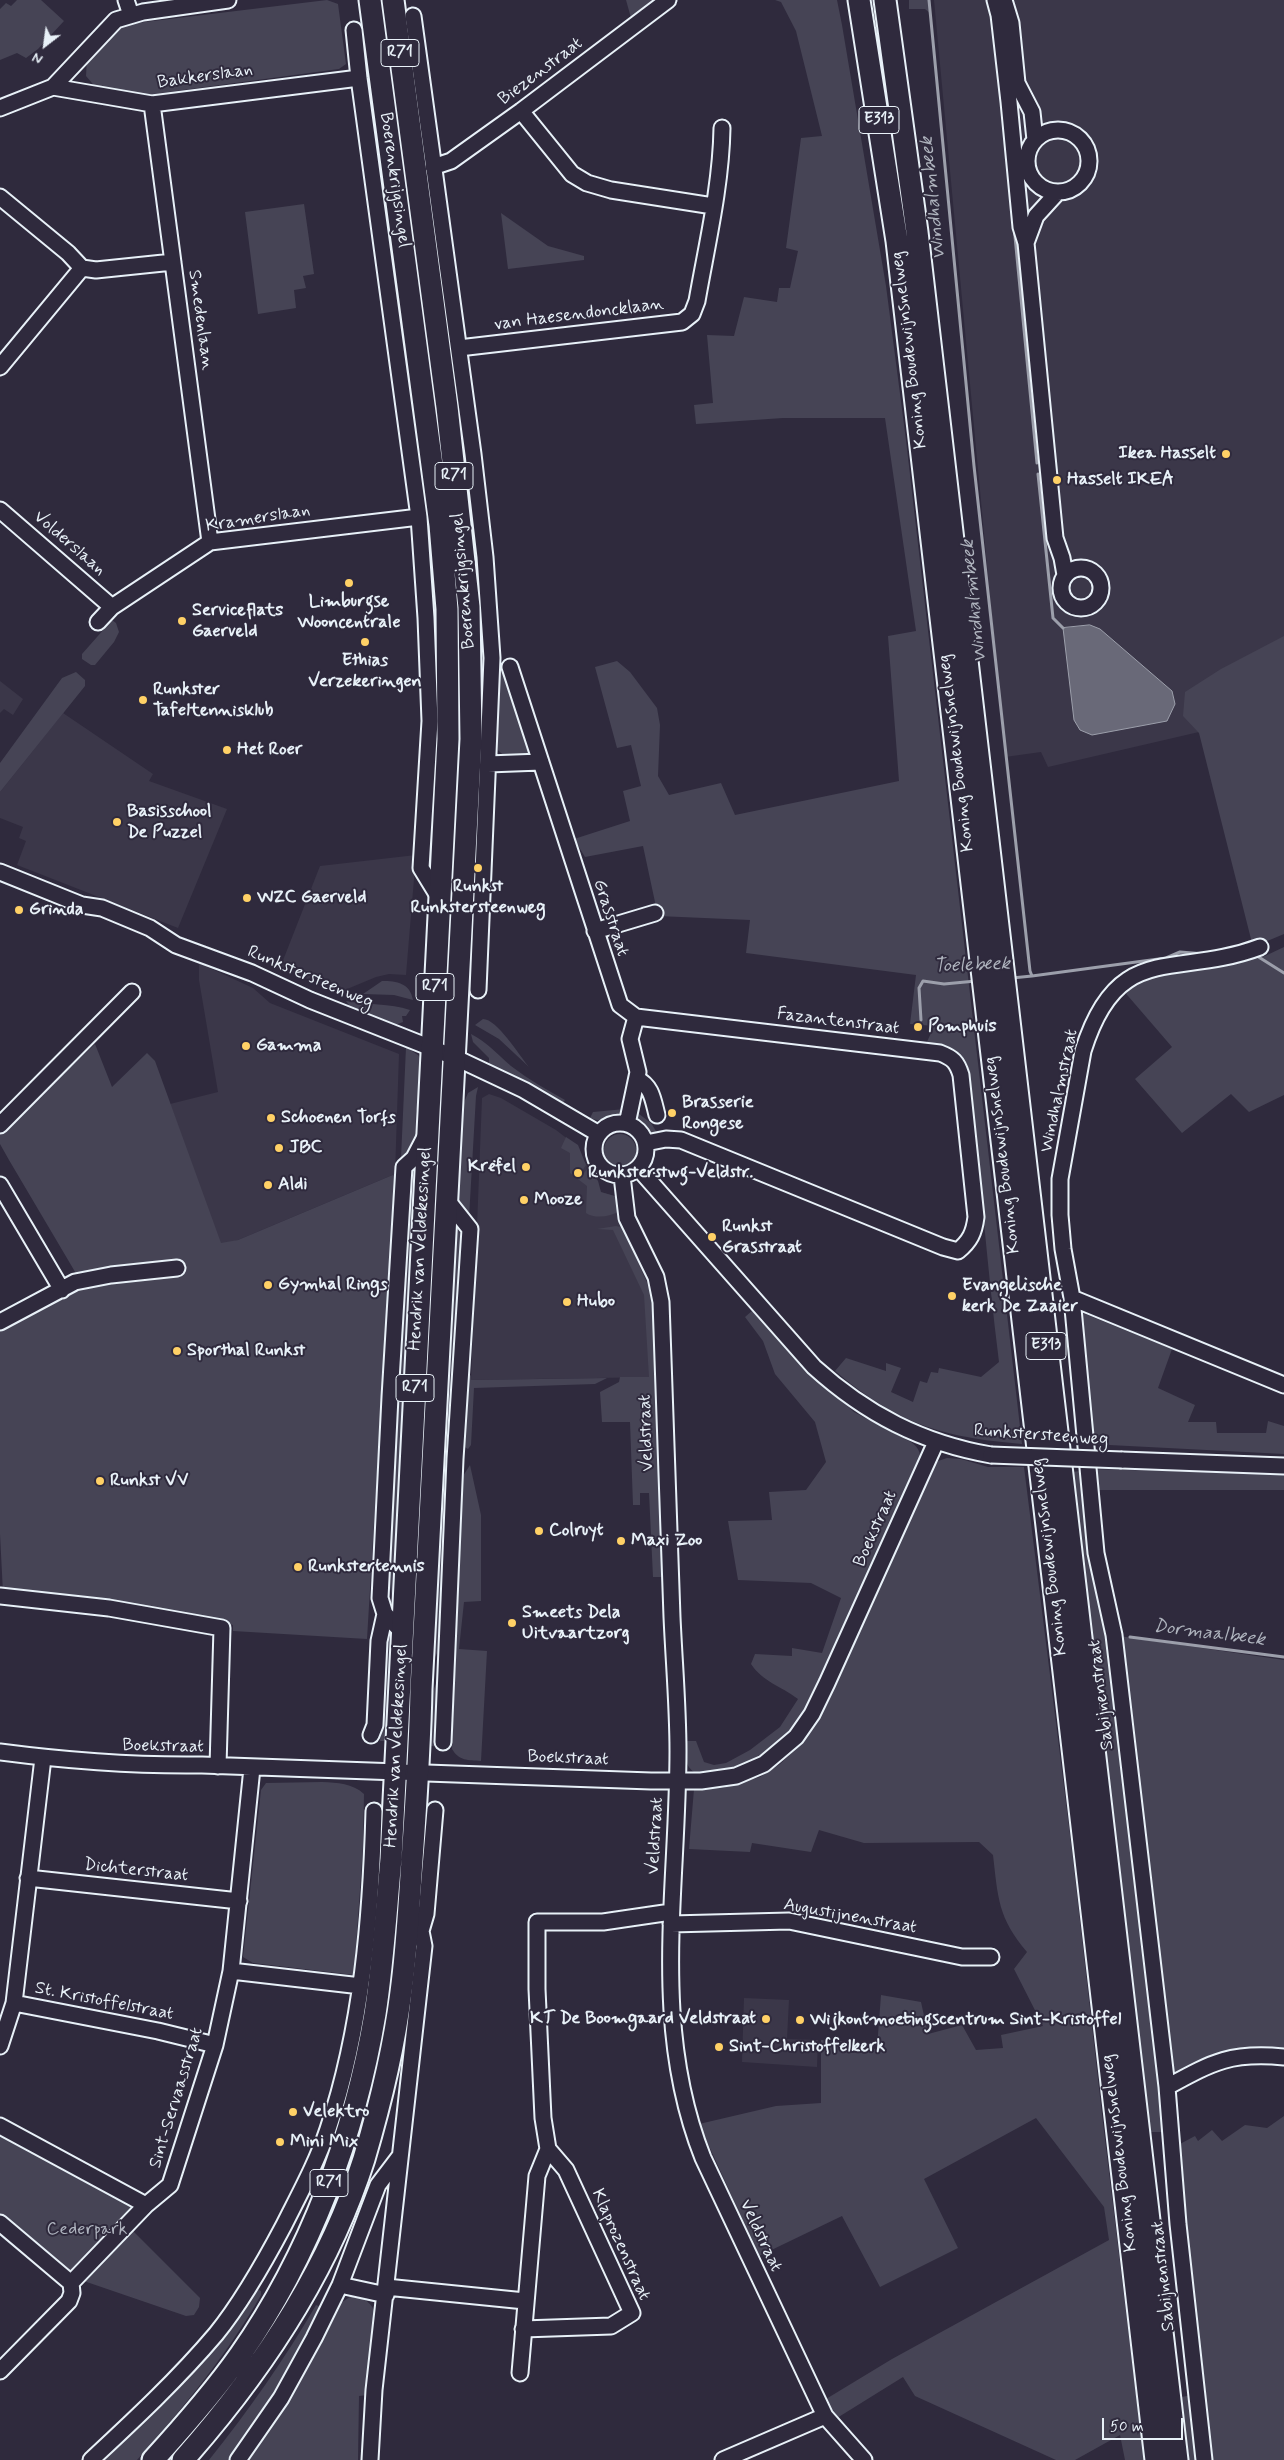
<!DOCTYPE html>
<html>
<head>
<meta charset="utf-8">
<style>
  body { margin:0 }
  #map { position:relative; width:1284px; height:2460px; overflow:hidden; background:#2f2a3d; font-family:Mynerve,sans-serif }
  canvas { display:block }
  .north { position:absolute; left:20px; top:20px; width:50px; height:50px; -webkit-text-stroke:4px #2f2a3d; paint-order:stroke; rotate:210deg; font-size:14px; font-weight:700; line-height:20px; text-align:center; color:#e8f1f8 }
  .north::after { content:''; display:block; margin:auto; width:18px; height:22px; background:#e8f1f8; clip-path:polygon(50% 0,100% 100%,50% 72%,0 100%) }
  .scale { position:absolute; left:1102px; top:2418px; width:81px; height:22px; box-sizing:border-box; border:2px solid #e8f1f8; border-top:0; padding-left:6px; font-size:15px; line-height:18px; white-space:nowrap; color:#e8f1f8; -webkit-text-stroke:4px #2f2a3d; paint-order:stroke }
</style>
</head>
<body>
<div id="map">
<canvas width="1284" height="2460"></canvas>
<div class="north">N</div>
<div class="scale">50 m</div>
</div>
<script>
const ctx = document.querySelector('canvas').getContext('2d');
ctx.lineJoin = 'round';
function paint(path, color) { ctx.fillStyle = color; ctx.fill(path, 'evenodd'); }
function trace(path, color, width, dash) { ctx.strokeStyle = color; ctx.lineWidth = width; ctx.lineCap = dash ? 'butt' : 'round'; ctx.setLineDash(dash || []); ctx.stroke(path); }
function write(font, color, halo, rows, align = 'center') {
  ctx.font = font + ' Mynerve,sans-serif'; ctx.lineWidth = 4; ctx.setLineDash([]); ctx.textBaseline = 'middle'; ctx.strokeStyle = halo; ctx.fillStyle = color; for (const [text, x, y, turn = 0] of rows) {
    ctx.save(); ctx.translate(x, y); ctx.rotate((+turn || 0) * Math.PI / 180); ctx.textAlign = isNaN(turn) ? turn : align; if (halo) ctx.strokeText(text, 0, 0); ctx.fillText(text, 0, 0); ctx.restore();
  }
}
const built = new Path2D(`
  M934 0H1284V696L1199 732 1048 767 1041 752 1005 757Z
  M0 681 23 699 13 715 4 709 0 713Z
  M63 713 153 774 149 781 227 809 178 928 17 865 26 841 19 838 23 827 0 818V792Z
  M416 855 406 975 389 974 376 977 340 992 280 968 320 866Z
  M199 963 253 988 270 1003 399 1054 395 1174 238 1240 220 1246 170 1104 218 1092 199 980Z
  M489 1094 501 1098 556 1130 569 1140 598 1181 600 1192 618 1197 657 1299 659 1377 471 1380 482 1098Z
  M744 1998 789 2000 787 2039 818 2040 817 2067 742 2062Z`);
const green = new Path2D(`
  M17 0H41L64 21 38 49 26 58 17 53 0 60V9L6 3 11 6Z
  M327 0 338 4 346 64 339 69 131 97 97 89 86 76 87 58 120 25Z
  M626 0H661L631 18Z
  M775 0H837L842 25 886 286 906 440 1022 1444C941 1437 898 1424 835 1371L846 1358 886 1371V1363L901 1368 891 1392 913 1402 920 1381 927 1383 931 1372 938 1373 939 1368 981 1377 999 1362C987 1266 980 1171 969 1075 962 1050 950 1049 927 1042L934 1026 910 1024 916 975 746 953 750 920 658 916 643 846 585 857 574 839 630 821 623 791 641 786 631 745 617 748 595 667 617 661 630 672 657 708 660 725 658 776 669 795 721 783 735 815 899 781 888 636 916 631 885 418H783L696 424 694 405 713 403 707 335 734 336 744 297 777 302 779 288H790L798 251 786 248 801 138 822 136 796 31 781 2Z
  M909 0H930L931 14 925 9H909Z
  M304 204 314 274 303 276 306 288 294 290 296 308 258 314 245 212Z
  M501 213 548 246 584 256V260L508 269Z
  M112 620 116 623 119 632 114 642 95 665H91L82 659V654Z
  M1284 636V934L1253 947 1199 733 1183 716 1185 692 1221 669Z
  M501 667 505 668 531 754 504 756 498 750 497 671Z
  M76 672 85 680V686L0 792V763L62 678Z
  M1284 947V1095L1249 1112 1231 1094 1182 1133 1135 1079 1172 1047 1122 989 1143 976 1265 956Z
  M382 981C397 981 410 983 413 1000L394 995 363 994Z
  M346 1001C367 1005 390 1003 410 1010L406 1016H402L403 1022 395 1025 351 1008Z
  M483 1019C497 1019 519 1055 529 1067L499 1039 475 1025Z
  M471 1034C487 1042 497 1054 511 1066 528 1079 547 1090 565 1100L563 1103 489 1064V1058L473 1042Z
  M95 1044 112 1087 147 1053 155 1061 221 1243 238 1240 395 1174 367 1639 233 1631V1625L213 1620 3 1593 0 1534V1327L84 1287 9 1160 0 1144V1135Z
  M406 1047 418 1055 423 1062V1089L416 1112 415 1143 409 1154 401 1158Z
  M478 1087 476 1096 469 1218 457 1203 454 1190 460 1169 463 1105 468 1093Z
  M625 1109C617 1122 603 1123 590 1118L593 1112Z
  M635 1111 651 1123 659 1136C646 1135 636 1124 635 1111Z
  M604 1150a16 16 0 1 1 32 0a16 16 0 1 1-32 0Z
  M566 1137 578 1145 586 1165 582 1171 576 1167 573 1172 580 1178 588 1168 598 1181 601 1192 618 1197 620 1211C610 1217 595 1219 586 1213L587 1186 570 1173V1153L561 1148Z
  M413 1169H415L394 1605 387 1575 409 1177Z
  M456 1224 463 1241 441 1646 435 1657H434L457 1245 452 1234Z
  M616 1226 625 1228 637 1251 636 1258 649 1288 652 1287 654 1293 658 1377 655 1378 663 1577H653L649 1493H640V1505H633L630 1422H602L600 1392 619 1382 620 1377H649L644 1295 613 1230 597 1229Z
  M753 1310 811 1373 854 1412 911 1442C922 1450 921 1457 919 1470L824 1675 792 1734 777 1748 751 1764 701 1777C683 1766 686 1761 686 1741H696L704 1762 714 1765 726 1763 750 1750 780 1727 798 1699C781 1686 763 1682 751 1664L755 1654 792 1656V1648L822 1653 841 1598 811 1583 738 1580 728 1521 772 1520 769 1492 806 1490 826 1462 815 1422 775 1374 763 1341 745 1317Z
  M1080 1312 1172 1349 1158 1388 1195 1405 1188 1422H1216L1217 1433H1266L1268 1421 1284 1426V1454L1090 1444Z
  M471 1375V1380L607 1378 595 1384 474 1388 471 1445 468 1449 461 1445 466 1379Z
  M947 1458 961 1459 988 1467H1024L1072 1851 1103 2123 1144 2460H1125L1120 2435 1075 2460H1056L915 2396 903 2377 837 2418 826 2399 892 2359 1109 2240 1104 2207 1036 2118 924 2179 958 2248 880 2287 842 2216 759 2256 699 2124 776 2106 821 2103V2040L862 2042 865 2052 877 2048 881 1995 921 2002 928 2034 962 2025 976 2050 1003 2048 1001 2035 1043 2026 1014 1969 1027 1952C998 1918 998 1898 993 1855L979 1842 864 1843 819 1830 811 1852 752 1843 750 1852 689 1849 694 1789 723 1788 760 1777 780 1764 800 1745 834 1688 932 1468 938 1461Z
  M470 1465 481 1515V1601L464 1602 459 1649 487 1651 481 1761C468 1760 459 1761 452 1749L463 1476Z
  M1089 1469 1284 1474V1490H1092Z
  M1080 1471 1109 1633 1154 2016 1162 2132H1149L1072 1472Z
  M393 1628 385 1741H380L384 1631Z
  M1119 1636 1284 1660V2053L1239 2049 1222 2054 1181 2075 1170 2070Z
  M438 1679 440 1680 443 1748 426 1745 432 1721 433 1691Z
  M322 1782C338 1783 352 1783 364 1794L363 1847 354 1975 253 1963 243 1957 261 1790 266 1783Z
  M1284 2116V2460H1210L1175 2158 1178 2145 1195 2136 1198 2141 1212 2130 1222 2141 1245 2125 1267 2128Z
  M0 2131 134 2203V2232L200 2298 199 2307 194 2315 186 2316 75 2278 0 2215Z
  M255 2288 261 2291V2295C227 2355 183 2408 137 2460H98L178 2388 224 2333Z
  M353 2295C365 2298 372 2303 376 2315L368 2395 359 2396 358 2460H246L320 2341 339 2304Z
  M316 2305 321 2307 258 2422 231 2460H209C249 2410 284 2360 316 2305Z
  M1191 2395 1198 2460H1189L1182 2397Z`);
const water = new Path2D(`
  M1090 625 1100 629 1172 691 1175 704 1167 721 1092 735 1080 730 1074 720 1063 628Z`);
const stream = new Path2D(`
  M929 0 974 466 1030 971 1032 976 1166 958 1180 952 1205 954
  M1014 226 1037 463
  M1038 474 1053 618 1063 628
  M1257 956 1284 973
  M1012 978 1032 976
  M921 1020 919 988 923 981 944 984 976 981
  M1130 1637 1284 1657`);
const minor = new Path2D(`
  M126 0 131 15
  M995 0 999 15 1009 102 1021 227 1026 243 1055 538 1062 558 1065 575
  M1004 0 1011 23 1017 83 1032 112 1035 140
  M413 16 473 454 485 557 492 658 478 990
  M354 30 359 78 419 517 426 618 430 721 421 868 440 899
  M53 87 116 20 143 12 228 0
  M152 104 210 542
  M0 108 53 87 152 104 359 78
  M521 111 572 174 587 183 611 190 713 206
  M1027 161a31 31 0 1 1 62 0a31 31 0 1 1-62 0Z
  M433 167 451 161 521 111 668 0
  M0 197 68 253 82 268
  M1026 243 1036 216 1057 193
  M459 348 682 322 692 314 697 301C707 244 721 186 722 128
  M0 367 82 268 96 270 173 262
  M0 510 112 607
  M1061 588a20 20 0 1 1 40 0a20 20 0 1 1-40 0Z
  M98 622 112 607 210 542 419 517
  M510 667 620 1005 636 1017 940 1053C953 1058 957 1062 961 1075L976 1217C974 1233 970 1241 958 1251L943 1247 681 1140 666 1139 646 1143
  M488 764 541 762
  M0 872 82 905 102 908 150 928 176 945 252 973 310 1000 454 1057 524 1090 599 1134
  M595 931 655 913
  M637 1079C652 1086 653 1100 657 1115
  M594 1149a26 26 0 1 1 52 0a26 26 0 1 1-52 0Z
  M627 1124 638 1072 630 1039 636 1017
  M0 1125 132 992
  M639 1169 814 1367C866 1414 922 1443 991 1455
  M622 1176 627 1218 656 1277 661 1302C665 1407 668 1512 672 1617 674 1662 678 1707 678 1751 678 1890 650 2025 703 2158L825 2416 864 2460
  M0 1185 62 1290
  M1072 1298 1284 1385
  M0 1322 75 1282 111 1275 177 1268
  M1122 1460 1284 1466
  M0 1596 109 1608 222 1628 218 1766
  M403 1633 385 1614 380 1598 390 1397 404 1167 414 1158 426 1135
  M371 1735 375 1725 379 1641 385 1614
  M443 1742 455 1459 470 1229 447 1200
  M0 1752C69 1761 132 1766 202 1765L651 1781H701L736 1776 764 1764 796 1737 812 1714 827 1683 936 1442
  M28 1878 239 1901
  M671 1924 789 1921 962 1957H991
  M421 1931 426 1914 435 1810
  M231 1971 361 1986
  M14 2003 158 2031 215 2045
  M0 2046 14 2003 43 1758
  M1167 2087C1213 2062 1230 2052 1284 2057
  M0 2126 146 2205
  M0 2223 71 2283
  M340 2285 386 2295
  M386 2287 525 2301
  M523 2329 611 2326 632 2313 566 2170 548 2149 543 2118 537 1989V1922H603L671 1912
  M0 2371 69 2301 72 2293 71 2283 146 2205 170 2185 215 2045 231 1971 252 1768
  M520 2373 537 2176 548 2149
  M91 2460C134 2420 178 2379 216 2334 242 2302 265 2261 284 2225 300 2193 317 2162 328 2129 362 2027 371 1918 374 1811
  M238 2460 281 2398 314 2338 340 2285 378 2185 400 2156
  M370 2460 374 2390 424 1946 421 1931 409 1911
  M723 2460 825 2416
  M1204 2460 1178 2224 1167 2087 1114 1635 1096 1553 1072 1298 1063 1249 1060 1215V1179L1083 1051C1118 939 1175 979 1260 947`);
const highway = new Path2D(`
  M859 0 897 241 1156 2460
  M885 0 917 232 1177 2460
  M153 2460C184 2426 214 2392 240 2355 310 2255 355 2134 375 2014 383 1963 386 1911 391 1859L448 739 447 609 440 525 370 0
  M183 2460C261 2372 328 2272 364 2159 380 2105 394 2048 401 1992 407 1948 409 1904 412 1860 416 1803 420 1746 421 1689L471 739 469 607 447 407 393 0`);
const minorBridge = new Path2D(`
  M991 1455 1122 1460`);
const markers = [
  [1226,454,5,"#ffd166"],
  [1057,480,5,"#ffd166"],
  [349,583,5,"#ffd166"],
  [182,621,5,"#ffd166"],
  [365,642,5,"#ffd166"],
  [143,700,5,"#ffd166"],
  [227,750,5,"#ffd166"],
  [117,822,5,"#ffd166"],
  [478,868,5,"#ffd166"],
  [247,898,5,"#ffd166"],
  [19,910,5,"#ffd166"],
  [918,1027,5,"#ffd166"],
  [246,1046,5,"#ffd166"],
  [672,1113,5,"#ffd166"],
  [271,1118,5,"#ffd166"],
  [279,1148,5,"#ffd166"],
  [526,1167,5,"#ffd166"],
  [578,1173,5,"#ffd166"],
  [268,1185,5,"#ffd166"],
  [524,1200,5,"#ffd166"],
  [712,1237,5,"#ffd166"],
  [268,1285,5,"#ffd166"],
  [952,1296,5,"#ffd166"],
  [567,1302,5,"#ffd166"],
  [177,1351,5,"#ffd166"],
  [100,1481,5,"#ffd166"],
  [539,1531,5,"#ffd166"],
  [621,1541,5,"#ffd166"],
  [298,1567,5,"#ffd166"],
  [512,1623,5,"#ffd166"],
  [766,2019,5,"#ffd166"],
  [800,2020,5,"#ffd166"],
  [719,2047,5,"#ffd166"],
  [293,2112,5,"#ffd166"],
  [280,2142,5,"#ffd166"]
];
const shields = [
  [400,53,38],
  [879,120,40],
  [454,476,38],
  [435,987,38],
  [1046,1346,40],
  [415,1388,38],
  [329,2183,38]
];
const shieldNames = [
  ["R71",400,53],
  ["E313",879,120],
  ["R71",454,476],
  ["R71",435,987],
  ["E313",1046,1346],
  ["R71",415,1388],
  ["R71",329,2183]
];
const streetNames = [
  ["Biezenstraat",541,72,-37],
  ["Bakkerslaan",205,77,-8],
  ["Boerenkrijgsingel",394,180,82],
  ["van Haesendoncklaan",579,315,-7],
  ["Smedenlaan",200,320,82],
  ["Koning Boudewijnsnelweg",910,350,-97],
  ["Kramerslaan",258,519,-9],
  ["Volderslaan",69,544,41],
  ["Boerenkrijgsingel",464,581,-95],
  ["Koning Boudewijnsnelweg",957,753,-97],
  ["Grasstraat",610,918,72],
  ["Runkstersteenweg",310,978,23],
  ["Fazantenstraat",838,1022,7],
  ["Windhalmstraat",1060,1091,-78],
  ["Koning Boudewijnsnelweg",1003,1155,-97],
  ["Hendrik van Veldekesingel",421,1249,-87],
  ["Veldstraat",647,1433,-92],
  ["Runkstersteenweg",1041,1436,4],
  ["Boekstraat",876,1529,-66],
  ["Koning Boudewijnsnelweg",1050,1557,-97],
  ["Sabijnenstraat",1102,1695,-97],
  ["Hendrik van Veldekesingel",397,1746,-87],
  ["Boekstraat",163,1747,1],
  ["Boekstraat",568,1759,2],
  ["Veldstraat",656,1836,-87],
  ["Dichterstraat",136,1871,6],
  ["Augustijnenstraat",850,1917,10],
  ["St. Kristoffelstraat",104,2002,11],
  ["Sint-Servaasstraat",177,2098,-73],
  ["Koning Boudewijnsnelweg",1120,2153,-97],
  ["Veldstraat",760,2236,65],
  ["Klaprozenstraat",620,2245,66],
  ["Sabijnenstraat",1164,2276,-96]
];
const poiNames = [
  ["Ikea Hasselt",1216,454,"right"],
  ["Hasselt IKEA",1067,480],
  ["Limburgse",349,602,"center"],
  ["Wooncentrale",349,623,"center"],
  ["Serviceflats",192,611],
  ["Gaerveld",192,632],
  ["Ethias",365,661,"center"],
  ["Verzekeringen",365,682,"center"],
  ["Runkster",153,690],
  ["Tafeltennisklub",153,711],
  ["Het Roer",237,750],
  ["Basisschool",127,812],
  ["De Puzzel",127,833],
  ["Runkst",478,887,"center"],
  ["Runkstersteenweg",478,908,"center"],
  ["WZC Gaerveld",257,898],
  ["Grinda",29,910],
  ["Pomphuis",928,1027],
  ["Gamma",256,1046],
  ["Brasserie",682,1103],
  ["Rongese",682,1124],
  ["Schoenen Torfs",281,1118],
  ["JBC",289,1148],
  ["Krëfel",516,1167,"right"],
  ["Runksterstwg-Veldstr.",588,1173],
  ["Aldi",278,1185],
  ["Mooze",534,1200],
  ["Runkst",722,1227],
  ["Grasstraat",722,1248],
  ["Gymhal Rings",278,1285],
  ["Evangelische",962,1286],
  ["kerk De Zaaier",962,1307],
  ["Hubo",577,1302],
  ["Sporthal Runkst",187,1351],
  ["Runkst VV",110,1481],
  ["Colruyt",549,1531],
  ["Maxi Zoo",631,1541],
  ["Runkstertennis",308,1567],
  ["Smeets Dela",522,1613],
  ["Uitvaartzorg",522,1634],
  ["KT De Boomgaard Veldstraat",756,2019,"right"],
  ["Wijkontmoetingscentrum Sint-Kristoffel",810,2020],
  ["Sint-Christoffelkerk",729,2047],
  ["Velektro",303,2112],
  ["Mini Mix",290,2142]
];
const parkNames = [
  ["Cederpark",87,2230]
];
const waterNames = [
  ["Windhalmbeek",934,198,-96],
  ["Windhalmbeek",975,601,-96],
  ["Toelebeek",972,966,-2],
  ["Dormaalbeek",1209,1634,7]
];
paint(built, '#3b3749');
paint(green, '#464455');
paint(water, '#696978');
trace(water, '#9c9fab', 1);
trace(stream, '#9c9fab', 3);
trace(minor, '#e8f1f8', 19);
trace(highway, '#e8f1f8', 25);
trace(minor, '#2f2a3d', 15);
trace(highway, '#2f2a3d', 21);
trace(minorBridge, '#e8f1f8', 19, []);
trace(minorBridge, '#2f2a3d', 15);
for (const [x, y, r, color] of markers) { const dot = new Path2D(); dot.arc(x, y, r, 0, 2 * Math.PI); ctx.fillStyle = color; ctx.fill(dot); trace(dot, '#2f2a3d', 2); }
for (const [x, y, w] of shields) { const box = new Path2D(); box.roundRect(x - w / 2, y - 13.5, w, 27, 4); ctx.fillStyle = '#2f2a3d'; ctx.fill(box); trace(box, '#e8f1f8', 1); }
write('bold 16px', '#e8f1f8', null, shieldNames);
write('18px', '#e8f1f8', '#2f2a3d', streetNames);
write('bold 18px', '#e8f1f8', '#2f2a3d', poiNames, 'left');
write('18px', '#afb4bf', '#2f2a3d', parkNames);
write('italic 19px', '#afb4be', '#2f2a3d', waterNames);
</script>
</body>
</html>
